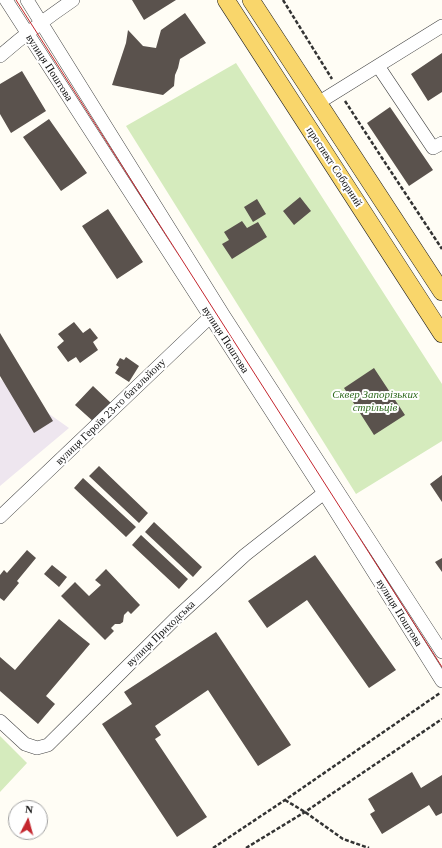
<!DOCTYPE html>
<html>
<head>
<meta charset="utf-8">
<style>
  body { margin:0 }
  #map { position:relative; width:442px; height:848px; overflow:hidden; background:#fffdf5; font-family:Georgia,serif }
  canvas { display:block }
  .north { position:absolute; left:8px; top:800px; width:40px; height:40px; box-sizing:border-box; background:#fff; border:1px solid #a0a0a0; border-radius:50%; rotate:6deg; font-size:11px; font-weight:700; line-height:16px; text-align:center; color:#111 }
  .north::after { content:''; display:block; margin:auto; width:14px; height:18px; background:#c4262e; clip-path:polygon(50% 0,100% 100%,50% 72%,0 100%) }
</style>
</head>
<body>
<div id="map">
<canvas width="442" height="848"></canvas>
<div class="north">N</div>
</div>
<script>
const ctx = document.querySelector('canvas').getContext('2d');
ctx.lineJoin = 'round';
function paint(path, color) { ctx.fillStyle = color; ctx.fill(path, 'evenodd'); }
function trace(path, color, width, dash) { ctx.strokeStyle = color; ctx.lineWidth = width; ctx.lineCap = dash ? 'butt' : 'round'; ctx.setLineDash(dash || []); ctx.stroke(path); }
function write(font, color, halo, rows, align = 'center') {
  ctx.font = font + ' Georgia,serif'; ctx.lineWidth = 4; ctx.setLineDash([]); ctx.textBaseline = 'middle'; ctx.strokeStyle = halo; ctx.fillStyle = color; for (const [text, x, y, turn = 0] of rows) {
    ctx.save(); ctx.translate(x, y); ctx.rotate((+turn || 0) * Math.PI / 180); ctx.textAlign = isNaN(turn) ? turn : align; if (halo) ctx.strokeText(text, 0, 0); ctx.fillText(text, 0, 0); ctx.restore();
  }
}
const industrial = new Path2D(`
  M0 379 69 428 0 486Z`);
const green = new Path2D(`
  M236 63 442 384V441L356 494 126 126 177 97Z
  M0 736 27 763 0 792Z`);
const building = new Path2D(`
  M132 0H176L144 20Z
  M185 13 206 43 180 59 178 68 175 75 174 86 163 95 112 85 126 43 128 30 143 46 156 48 161 30Z
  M442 53V92L428 101 411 74Z
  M22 71 46 111 11 133 0 114V84Z
  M390 107 433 170 409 186 367 123Z
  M49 119 87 173 61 191 23 137Z
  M300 197 311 211 294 225 283 211Z
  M257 199 266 214 253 222 244 207Z
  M108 209 143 262 117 279 82 226Z
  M242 221 247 228 258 222 267 237 232 259 222 244 229 240 224 232Z
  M74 322 83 333 90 328 98 338 93 342 98 350 80 363 76 357 68 362 57 347 64 341 58 334Z
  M0 333 53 421 34 433 0 376Z
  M126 357 139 366 129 382 115 373 119 367 116 365 120 358 124 360Z
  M374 368 405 415 374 435 344 388Z
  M93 386 112 404 95 423 75 405Z
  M99 466 148 513 139 523 89 476Z
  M442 475V502L430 484Z
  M83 478 136 527 126 537 74 488Z
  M154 522 202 567 193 577 145 532Z
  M141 535 188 579 179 589 132 545Z
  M27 550 36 558 17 581 19 583 4 601 0 598V575L4 570 7 573Z
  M315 555 396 670 369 688 307 600 267 628 248 601Z
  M442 558V572L435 562Z
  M52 565 67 577 59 587 44 574Z
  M106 569 140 605 131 614 128 611 124 615 123 622 120 624H115L111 628 114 631 105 640 61 596 75 582 89 596 101 585 95 580Z
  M59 619 90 644 46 696 55 704 38 724 0 691V657L15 670Z
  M216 632 291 745 258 766 208 690 155 726 161 735 155 739 207 817 177 837 102 724 132 704 124 692Z
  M412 772 421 788 442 775V813L436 816 429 805 382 834 370 814 375 811 368 799Z`);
const path = new Path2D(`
  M283 0 332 79
  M345 101 382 158 442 249
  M285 800 305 812 343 839 369 848
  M213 848 285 800 440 693
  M246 848 305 812 442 719`);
const minor = new Path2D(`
  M6 0 324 493 442 681
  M27 0 224 316 442 652
  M0 56C23 36 48 17 73 0
  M378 66 433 148 442 143
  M318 103 442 26
  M0 517 210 317 217 319
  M0 721 25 744 37 748 48 745 176 618 245 555 324 493`);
const major = new Path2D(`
  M226 0 442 334
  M251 0 442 292`);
const tram = new Path2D(`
  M16 0 442 667`);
const streetNames = [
  ["вулиця Поштова",49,68,57],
  ["проспект Соборний",334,167,57],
  ["вулиця Поштова",225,340,57],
  ["вулиця Героїв 23-го батальйону",111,412,-44],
  ["вулиця Поштова",399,613,58],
  ["вулиця Приходська",161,634,-44]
];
const parkNames = [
  ["Сквер Запорізьких",375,395],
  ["стрільців",375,408]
];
paint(industrial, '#eee6ef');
paint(green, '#d5ebbd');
paint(building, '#5a524d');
trace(minor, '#444', 14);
trace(major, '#222', 18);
trace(path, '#333', 2.5, [4, 2]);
trace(minor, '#fff', 13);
trace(major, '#f9d66b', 17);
trace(tram, '#c4262e', 1);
write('11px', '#111', '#fff', streetNames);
write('italic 11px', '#2f6b1f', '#fff', parkNames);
</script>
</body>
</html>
